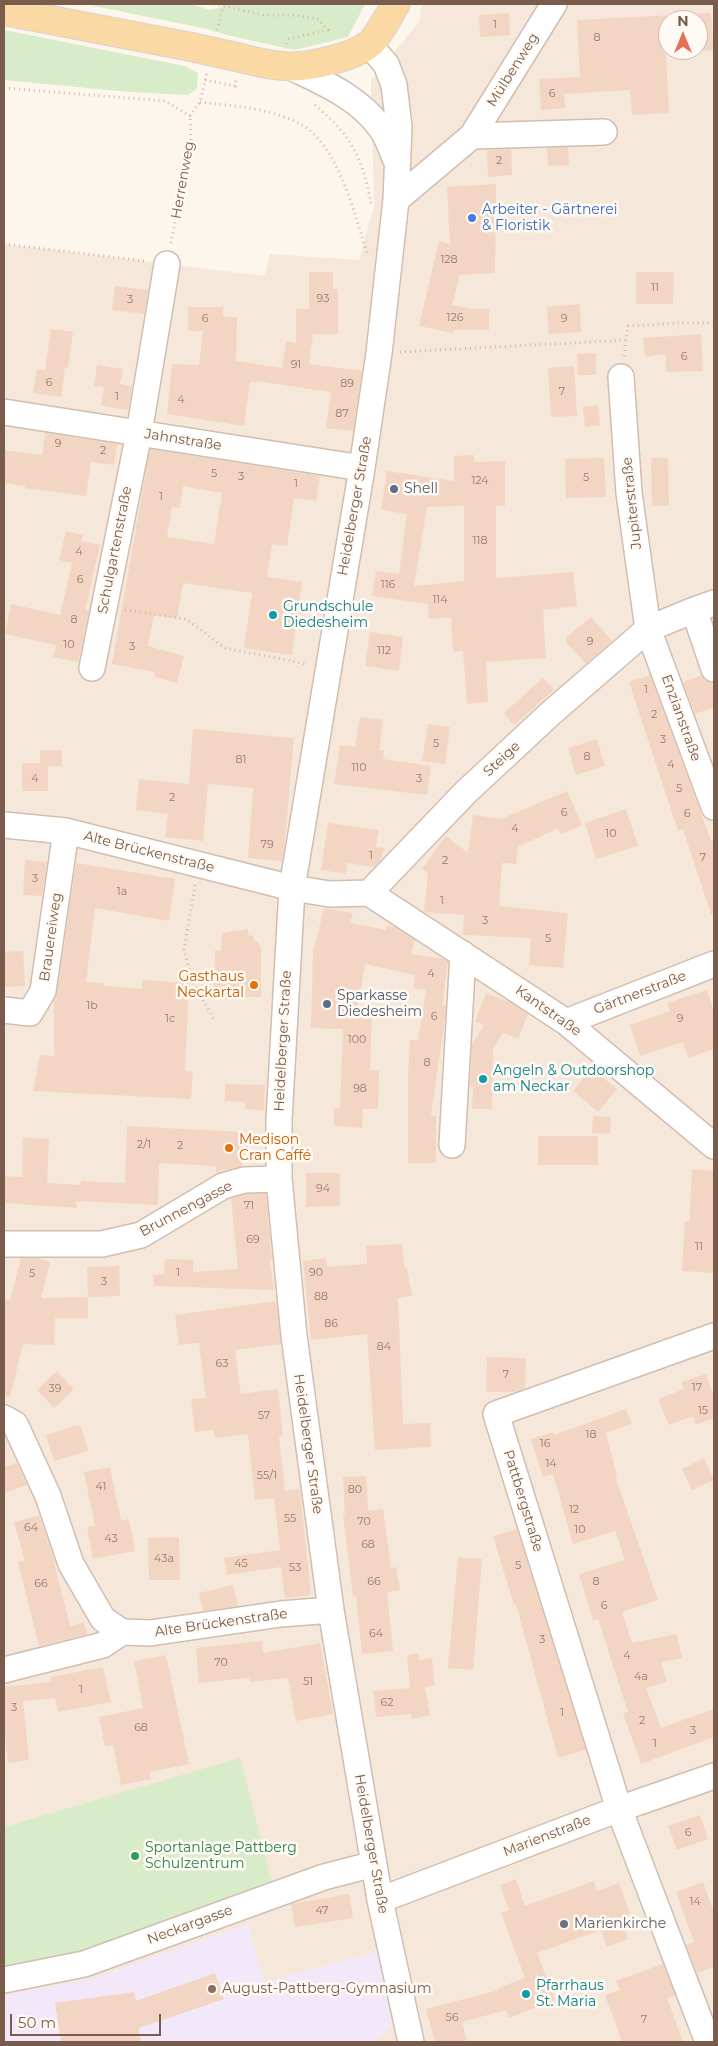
<!DOCTYPE html>
<html>
<head>
<meta charset="utf-8">
<style>
  body { margin:0 }
  #map { position:relative; width:718px; height:2046px; overflow:hidden; background:#fdf6ec; font-family:Montserrat,sans-serif }
  canvas { display:block }
  .frame { position:absolute; inset:0; border:5px solid #7a5c4d; pointer-events:none }
  .north { position:absolute; left:658px; top:10px; width:50px; height:50px; box-sizing:border-box; background:#fffaf3; border:1px solid #cabbb1; border-radius:50%; rotate:0deg; font-size:14px; font-weight:700; line-height:20px; text-align:center; color:#7a5c4d }
  .north::after { content:''; display:block; margin:auto; width:18px; height:22px; background:#e76f51; clip-path:polygon(50% 0,100% 100%,50% 72%,0 100%) }
  .scale { position:absolute; left:10px; top:2014px; width:151px; height:22px; box-sizing:border-box; border:2px solid #7a5c4d; border-top:0; padding-left:6px; font-size:15px; line-height:18px; white-space:nowrap; color:#7a5c4d; -webkit-text-stroke:4px #fffaf3; paint-order:stroke }
</style>
</head>
<body>
<div id="map">
<canvas width="718" height="2046"></canvas>
<div class="frame"></div>
<div class="north">N</div>
<div class="scale">50 m</div>
</div>
<script>
const ctx = document.querySelector('canvas').getContext('2d');
ctx.lineJoin = 'round';
function paint(path, color) { ctx.fillStyle = color; ctx.fill(path, 'evenodd'); }
function trace(path, color, width, dash) { ctx.strokeStyle = color; ctx.lineWidth = width; ctx.lineCap = dash ? 'butt' : 'round'; ctx.setLineDash(dash || []); ctx.stroke(path); }
function write(font, color, halo, rows, align = 'center') {
  ctx.font = font + ' Montserrat,sans-serif'; ctx.lineWidth = 5; ctx.setLineDash([]); ctx.textBaseline = 'middle'; ctx.strokeStyle = halo; ctx.fillStyle = color; for (const [text, x, y, turn = 0] of rows) {
    ctx.save(); ctx.translate(x, y); ctx.rotate((+turn || 0) * Math.PI / 180); ctx.textAlign = isNaN(turn) ? turn : align; if (halo) ctx.strokeText(text, 0, 0); ctx.fillText(text, 0, 0); ctx.restore();
  }
}
const residential = new Path2D(`
  M422 4H714V2042H4V244L265 276 270 254 359 260 374 206 371 80 419 22ZM668 20H698V50H668Z`);
const education = new Path2D(`
  M248 1924 264 1982 378 1952 392 2025 374 2042H4V1995L91 1979Z`);
const green = new Path2D(`
  M85 4H190L210 10 222 7 223 4H365L348 37 294 50 227 35 207 29Z
  M4 30 185 66 198 73 197 88 188 95 129 92 4 80Z
  M240 1758 273 1886 82 1956 4 1972V1827Z`);
const building = new Path2D(`
  M509 13 510 35 480 37 479 15Z
  M711 13 713 50 666 53 669 113 632 115 630 90 564 94 565 108 541 110 539 79 580 77 577 20ZM668 20H698V50H668Z
  M568 147 569 165 548 166 547 148Z
  M511 149 512 175 488 177 487 150Z
  M496 184 495 273 460 275 452 305 472 309H489V330H454L453 333 419 326 439 241 450 244 447 187Z
  M309 272H333V289H338V334H313L309 364 362 371 353 431 326 428 331 392 256 381 255 383 250 382 244 426 167 414 172 364 199 365 203 331H188V307H223V317H237L236 361 282 368 286 341 296 343V309H309Z
  M636 272H674L673 304H636Z
  M115 286 148 290 144 314 112 310Z
  M580 304 581 332 549 334 547 307Z
  M51 329 73 332 68 368 65 367 61 397 33 393 37 369 45 370Z
  M701 334 703 371 666 372 665 354 645 357 643 338Z
  M596 353V375H578L577 354Z
  M97 365 123 369 120 384 132 386 128 410 101 406 104 387 94 386Z
  M574 366 577 416 551 417 548 368Z
  M598 405 600 425 585 427 583 407Z
  M45 433 117 444 114 465 91 462 86 496 25 488V486L4 483V450L42 455Z
  M150 449 320 476 316 501 294 498 287 546 272 544 267 577 302 582 292 655 244 648 252 593 183 583 177 619 154 615 148 646 184 656 177 683 154 677 155 672 112 664ZM183 486 222 493 214 544 167 537 172 507 180 508Z
  M474 455V462L505 461V506H496V578L573 572 577 606 543 610 546 658 486 662 488 702 467 704 463 651 453 652 451 617 429 619 428 604 372 596 376 571 399 574 407 514 381 510 387 471 454 481V456ZM464 506V581L414 586 427 507Z
  M604 458 606 497 566 498 565 459Z
  M651 458H668L669 506H652Z
  M66 531 83 535 81 541 100 545 85 610 89 611 78 662 53 657 56 645 5 634 11 604 60 615 72 563 59 560Z
  M591 617 612 641 586 664 567 643V637Z
  M370 632 403 637 399 671 365 666Z
  M650 675 711 841 714 840V914H711L683 829 678 831 629 682Z
  M701 675 705 680 712 683 714 690V707L695 714 683 682Z
  M543 678 554 690 514 725 504 713Z
  M360 717 383 720 379 750 384 751 383 759 431 766 427 795 334 784 340 745 355 747Z
  M428 724 450 727 445 764 422 761Z
  M193 729 294 738 285 840 282 861 248 858 253 788 208 784 203 841 165 837 168 814 136 810 139 779 189 784Z
  M597 739 605 766 576 775 568 748Z
  M40 750H62V766H48V791H22V763H40Z
  M567 791 582 825 561 834 558 828 518 847 516 864 502 863 499 906 568 913 563 968 529 965 531 938 463 935 464 915 424 912 428 873 422 869 446 836 468 853 473 815 501 819Z
  M626 809 638 846 596 859 585 823Z
  M328 823 379 830 376 847 384 848 382 858 374 867 347 863 346 874 321 870Z
  M25 860 47 862 42 896 23 895Z
  M76 863 175 879 169 921 95 908 86 982 103 983 104 986 142 989 143 980 189 983 185 1071 193 1072 191 1099 33 1091 40 1055 54 1056V1001L57 993Z
  M324 908 353 913 350 923 386 930 387 925 395 927 415 940 411 954 444 959 448 962 442 1005H446L444 1027 431 1115 436 1116V1163H408V1073L410 1040H418L426 990 413 988 415 975 365 964 357 1009 372 1010 370 1070 379 1071 378 1109H363L362 1128 334 1126V1108H340L343 1029 311 1028 313 952Z
  M248 929V935L253 936 254 941H257L261 947V997H214L215 950 221 951 222 933Z
  M23 951 25 986 4 987V952Z
  M707 990 714 1013V1049L688 1058 683 1042 640 1056 630 1025 670 1011 667 1003Z
  M486 993 510 1002 528 1014 518 1039 503 1033 493 1049 492 1109H472L473 1087H470L472 1044 484 1025 475 1022Z
  M591 1068 617 1089 598 1112 573 1091Z
  M225 1084 265 1085 264 1110 245 1109V1102L225 1101Z
  M593 1116 611 1117 610 1134 592 1133Z
  M127 1126 241 1132 242 1166 216 1172V1166L159 1163 158 1205 76 1201 77 1208 4 1203V1176L22 1177 23 1138 49 1139 47 1183 80 1185 81 1181 125 1183Z
  M538 1136H598V1165H538Z
  M692 1169 714 1171V1273L682 1271 685 1221 689 1222Z
  M306 1173H340V1206L306 1207Z
  M246 1194H266L272 1260H270L274 1290 154 1286 153 1275 164 1274 165 1259 193 1260V1272L238 1269 231 1199Z
  M402 1244 404 1268H407L412 1296 398 1298 403 1424 430 1423 431 1447 375 1450 367 1334 311 1340 303 1261 326 1258 327 1267 367 1264 366 1246Z
  M21 1258H36L50 1262 41 1298 88 1297V1318H55L54 1345 23 1344 10 1397 4 1396V1299L10 1300Z
  M119 1266 120 1296 88 1297 87 1267Z
  M276 1301 281 1344 235 1350 241 1394 278 1389 283 1436 279 1437 285 1491 300 1489 311 1595 285 1598 281 1567 227 1575 224 1558 280 1550 274 1498 255 1500 248 1434 215 1438 214 1430 195 1432 191 1399 206 1398 199 1343 179 1345 175 1315Z
  M487 1357 526 1358 525 1388 514 1392H486Z
  M57 1371 74 1389 54 1408 37 1390Z
  M706 1374 714 1397V1418L696 1425 693 1416 669 1425 658 1399 684 1389 681 1382Z
  M626 1409 632 1424 606 1433 617 1476H615L658 1600 622 1612 632 1643 677 1634 682 1658 661 1662 667 1682 646 1688 661 1728 714 1709V1737L641 1764 623 1713 628 1712 598 1619 593 1620 579 1574 625 1560 615 1531 573 1544 553 1474 543 1477 531 1439 553 1432 554 1435Z
  M74 1426H81L88 1451 54 1461 46 1435Z
  M704 1458 714 1480 692 1490 682 1469Z
  M17 1463 27 1485 4 1493V1467Z
  M110 1467 121 1521 129 1519 135 1551 93 1559 87 1527 95 1526 84 1472Z
  M366 1476 368 1511 383 1509 391 1568 396 1567 400 1590 387 1592 393 1651 362 1654 356 1596 353 1597 343 1515 345 1514 343 1477Z
  M39 1515 52 1554 70 1626 84 1622 87 1634 39 1646 18 1562 25 1561 14 1522Z
  M517 1529 586 1750 558 1758 516 1604 514 1605 493 1536Z
  M179 1537 180 1580H149L148 1538Z
  M458 1557 482 1559 473 1670 448 1668Z
  M233 1585 238 1606 203 1611 199 1593Z
  M262 1641 263 1653 320 1643 333 1714 296 1721 288 1678 250 1682 249 1678 199 1683 196 1648Z
  M418 1653 420 1660 432 1658 435 1686 425 1687 430 1715 412 1719 411 1714 376 1717 373 1691 410 1688 407 1655Z
  M166 1655 189 1764 150 1772 151 1779 121 1785 113 1745 105 1747 99 1717 143 1708 134 1661Z
  M103 1667 111 1702 58 1712 55 1698 23 1701 29 1760 8 1763 4 1729V1687L51 1682V1677Z
  M700 1815 708 1839 677 1850 668 1826Z
  M516 1879 525 1906 594 1881 597 1891 619 1883 630 1914 621 1918 628 1939 607 1947 601 1930 537 1953 555 2000 509 2018 506 2010 462 2022 467 2040 458 2042H435L426 2009 499 1990 498 1988 525 1978 501 1913 509 1910 500 1885Z
  M703 1882 714 1913V1967L697 1973 686 1945 694 1942 676 1892Z
  M349 1894 353 1918 295 1927 291 1904Z
  M663 1964 675 1995 667 1998 683 2042H622L605 1995 620 1990 616 1981Z
  M215 1973 224 1999 139 2028 141 2042H61L55 2003 134 1992 136 2001Z`);
const path = new Path2D(`
  M214 4 263 15H294L318 19 328 30 289 39 286 44
  M217 30 223 7
  M205 80 235 86 236 80
  M4 88 165 101 190 116
  M200 102C232 106 271 108 300 124 338 143 355 216 367 253
  M315 105C324 113 333 121 341 130 358 150 368 180 371 206
  M190 116 200 102 207 73
  M171 243 191 141 190 116
  M4 244 145 261
  M400 352 626 340
  M624 356 628 326 678 323H714
  M125 610 186 619 225 648 307 664
  M195 885 184 950 192 981 215 1021`);
const minor = new Path2D(`
  M369 45 386 64 394 85 399 127 396 200 379 353 362 468 292 888 279 1120V1179L294 1336 331 1610 380 1900 411 2042
  M293 68C324 83 358 97 380 127 387 136 391 148 395 158
  M472 136 604 132
  M396 200 472 136 554 4
  M621 377 629 493 648 629 714 807
  M4 412 362 468
  M694 610 714 669
  M92 668 139 433 167 264
  M4 825 66 831 292 888 330 894 369 893 466 792 551 713 648 629 694 610 714 603
  M369 893 566 1022 714 1146
  M4 1010 30 1013 43 991 66 831
  M566 1022 714 964
  M452 1145 463 954
  M4 1244H102L141 1235 223 1186 244 1180 279 1179
  M4 1418 15 1424 48 1496 71 1564 103 1619 122 1632 150 1633 281 1614 331 1610
  M4 1670 103 1645 122 1632
  M380 1900 619 1809 714 1776
  M4 1980 84 1964 324 1877 374 1864
  M708 2042 619 1809 496 1414 714 1336`);
const major = new Path2D(`
  M4 11 191 47
  M241 58C279 68 298 70 336 59 347 56 359 52 368 45 376 40 390 13 396 4`);
const majorBridge = new Path2D(`
  M191 47 241 58`);
const markers = [
  [472,218,5,"#3f7fe0"],
  [394,489,5,"#5c6f8a"],
  [273,615,5,"#0f9aa8"],
  [254,985,5,"#e8710a"],
  [327,1004,5,"#5c6f8a"],
  [483,1079,5,"#0f9aa8"],
  [229,1148,5,"#e8710a"],
  [135,1856,5,"#2e9e5b"],
  [564,1924,5,"#6b7280"],
  [212,1989,5,"#8d6e63"],
  [526,1994,5,"#0f9aa8"]
];
const numberNames = [
  ["1",495,25],
  ["8",597,38],
  ["6",552,94],
  ["2",499,161],
  ["128",449,260],
  ["11",655,288],
  ["93",323,299],
  ["3",130,300],
  ["126",455,318],
  ["6",205,319],
  ["9",564,319],
  ["6",684,357],
  ["91",296,365],
  ["6",49,383],
  ["89",347,384],
  ["7",562,392],
  ["1",117,397],
  ["4",181,400],
  ["87",342,414],
  ["9",58,444],
  ["2",103,451],
  ["5",214,474],
  ["3",241,477],
  ["5",586,478],
  ["124",480,481],
  ["1",296,484],
  ["1",161,497],
  ["118",480,541],
  ["4",79,552],
  ["6",80,580],
  ["116",388,585],
  ["114",440,600],
  ["8",74,620],
  ["9",590,642],
  ["10",69,645],
  ["3",132,647],
  ["112",384,651],
  ["1",646,690],
  ["2",654,715],
  ["3",663,740],
  ["5",436,744],
  ["8",587,757],
  ["81",241,760],
  ["4",671,765],
  ["110",359,768],
  ["4",35,779],
  ["3",419,779],
  ["5",679,789],
  ["2",172,798],
  ["6",564,813],
  ["6",687,814],
  ["4",515,829],
  ["10",611,834],
  ["79",267,845],
  ["1",371,856],
  ["7",703,858],
  ["2",445,861],
  ["3",35,879],
  ["1a",122,892],
  ["1",442,901],
  ["3",485,921],
  ["5",548,939],
  ["4",431,974],
  ["1b",92,1006],
  ["6",434,1017],
  ["1c",170,1019],
  ["9",680,1019],
  ["100",357,1040],
  ["8",427,1063],
  ["98",360,1089],
  ["2/1",144,1145],
  ["2",180,1146],
  ["94",323,1189],
  ["71",249,1206],
  ["69",253,1240],
  ["11",699,1247],
  ["1",178,1273],
  ["90",316,1273],
  ["5",32,1274],
  ["3",104,1282],
  ["88",321,1297],
  ["86",331,1324],
  ["84",384,1347],
  ["63",222,1364],
  ["7",506,1375],
  ["17",697,1388],
  ["39",55,1389],
  ["15",703,1411],
  ["57",264,1416],
  ["18",591,1435],
  ["16",545,1444],
  ["14",551,1464],
  ["55/1",267,1476],
  ["41",101,1487],
  ["80",355,1490],
  ["12",574,1510],
  ["55",290,1519],
  ["70",364,1522],
  ["64",31,1528],
  ["10",580,1530],
  ["43",111,1539],
  ["68",368,1545],
  ["43a",164,1559],
  ["45",241,1564],
  ["5",518,1566],
  ["53",295,1568],
  ["66",374,1582],
  ["8",596,1582],
  ["66",41,1584],
  ["6",604,1606],
  ["64",376,1634],
  ["3",542,1640],
  ["4",627,1656],
  ["70",221,1663],
  ["4a",641,1677],
  ["51",308,1682],
  ["1",81,1690],
  ["62",387,1703],
  ["3",14,1708],
  ["1",562,1713],
  ["2",642,1721],
  ["68",141,1728],
  ["3",693,1731],
  ["1",655,1744],
  ["6",688,1833],
  ["14",695,1902],
  ["47",322,1911],
  ["56",452,2018],
  ["7",644,2020]
];
const streetNames = [
  ["Mülbenweg",513,70,-58],
  ["Herrenweg",183,180,-80],
  ["Jahnstraße",183,440,9],
  ["Jupiterstraße",632,503,-96],
  ["Heidelberger Straße",355,506,-80],
  ["Schulgartenstraße",115,550,-79],
  ["Enzianstraße",681,718,70],
  ["Steige",502,759,-43],
  ["Alte Brückenstraße",149,852,14],
  ["Brauereiweg",51,937,-82],
  ["Gärtnerstraße",640,993,-21],
  ["Kantstraße",548,1011,35],
  ["Heidelberger Straße",283,1041,-87],
  ["Brunnengasse",186,1209,-28],
  ["Heidelberger Straße",308,1444,82],
  ["Pattbergstraße",523,1501,73],
  ["Alte Brückenstraße",221,1623,-8],
  ["Marienstraße",547,1836,-21],
  ["Heidelberger Straße",371,1844,80],
  ["Neckargasse",190,1925,-20]
];
const shopNames = [
  ["Arbeiter - Gärtnerei",482,210],
  ["& Floristik",482,226]
];
const serviceNames = [
  ["Shell",404,489],
  ["Sparkasse",337,996],
  ["Diedesheim",337,1012]
];
const cultureNames = [
  ["Grundschule",283,607],
  ["Diedesheim",283,623],
  ["Angeln & Outdoorshop",493,1071],
  ["am Neckar",493,1087],
  ["Pfarrhaus",536,1986],
  ["St. Maria",536,2002]
];
const foodNames = [
  ["Gasthaus",244,977],
  ["Neckartal",244,993],
  ["Medison",239,1140,"left"],
  ["Cran Caffé",239,1156,"left"]
];
const leisureNames = [
  ["Sportanlage Pattberg",145,1848],
  ["Schulzentrum",145,1864]
];
const worshipNames = [
  ["Marienkirche",574,1924]
];
const educationNames = [
  ["August-Pattberg-Gymnasium",222,1989]
];
paint(residential, '#f5e8da');
paint(education, '#f3e8fa');
paint(green, '#d8ecc9');
paint(building, '#f3d5c3');
trace(minor, '#d1beb0', 28);
trace(major, '#dad1cd', 30);
trace(path, '#d9b8a5', 3, [1, 4]);
trace(minor, '#fff', 25);
trace(major, '#fbd9a5', 28);
trace(majorBridge, '#dad1cd', 30, []);
trace(majorBridge, '#fbd9a5', 28);
for (const [x, y, r, color] of markers) { const dot = new Path2D(); dot.arc(x, y, r, 0, 2 * Math.PI); ctx.fillStyle = color; ctx.fill(dot); trace(dot, '#fffaf3', 2); }
write('11px', '#987a6a', null, numberNames);
write('14px', '#7a5c4d', '#fffaf3', streetNames);
write('14px', '#366cbe', '#fffaf3', shopNames, 'left');
write('14px', '#4e5e75', '#fffaf3', serviceNames, 'left');
write('14px', '#0d838f', '#fffaf3', cultureNames, 'left');
write('14px', '#c56008', '#fffaf3', foodNames, 'right');
write('14px', '#27864d', '#fffaf3', leisureNames, 'left');
write('14px', '#5b616d', '#fffaf3', worshipNames, 'left');
write('14px', '#785e54', '#fffaf3', educationNames, 'left');
</script>
</body>
</html>
